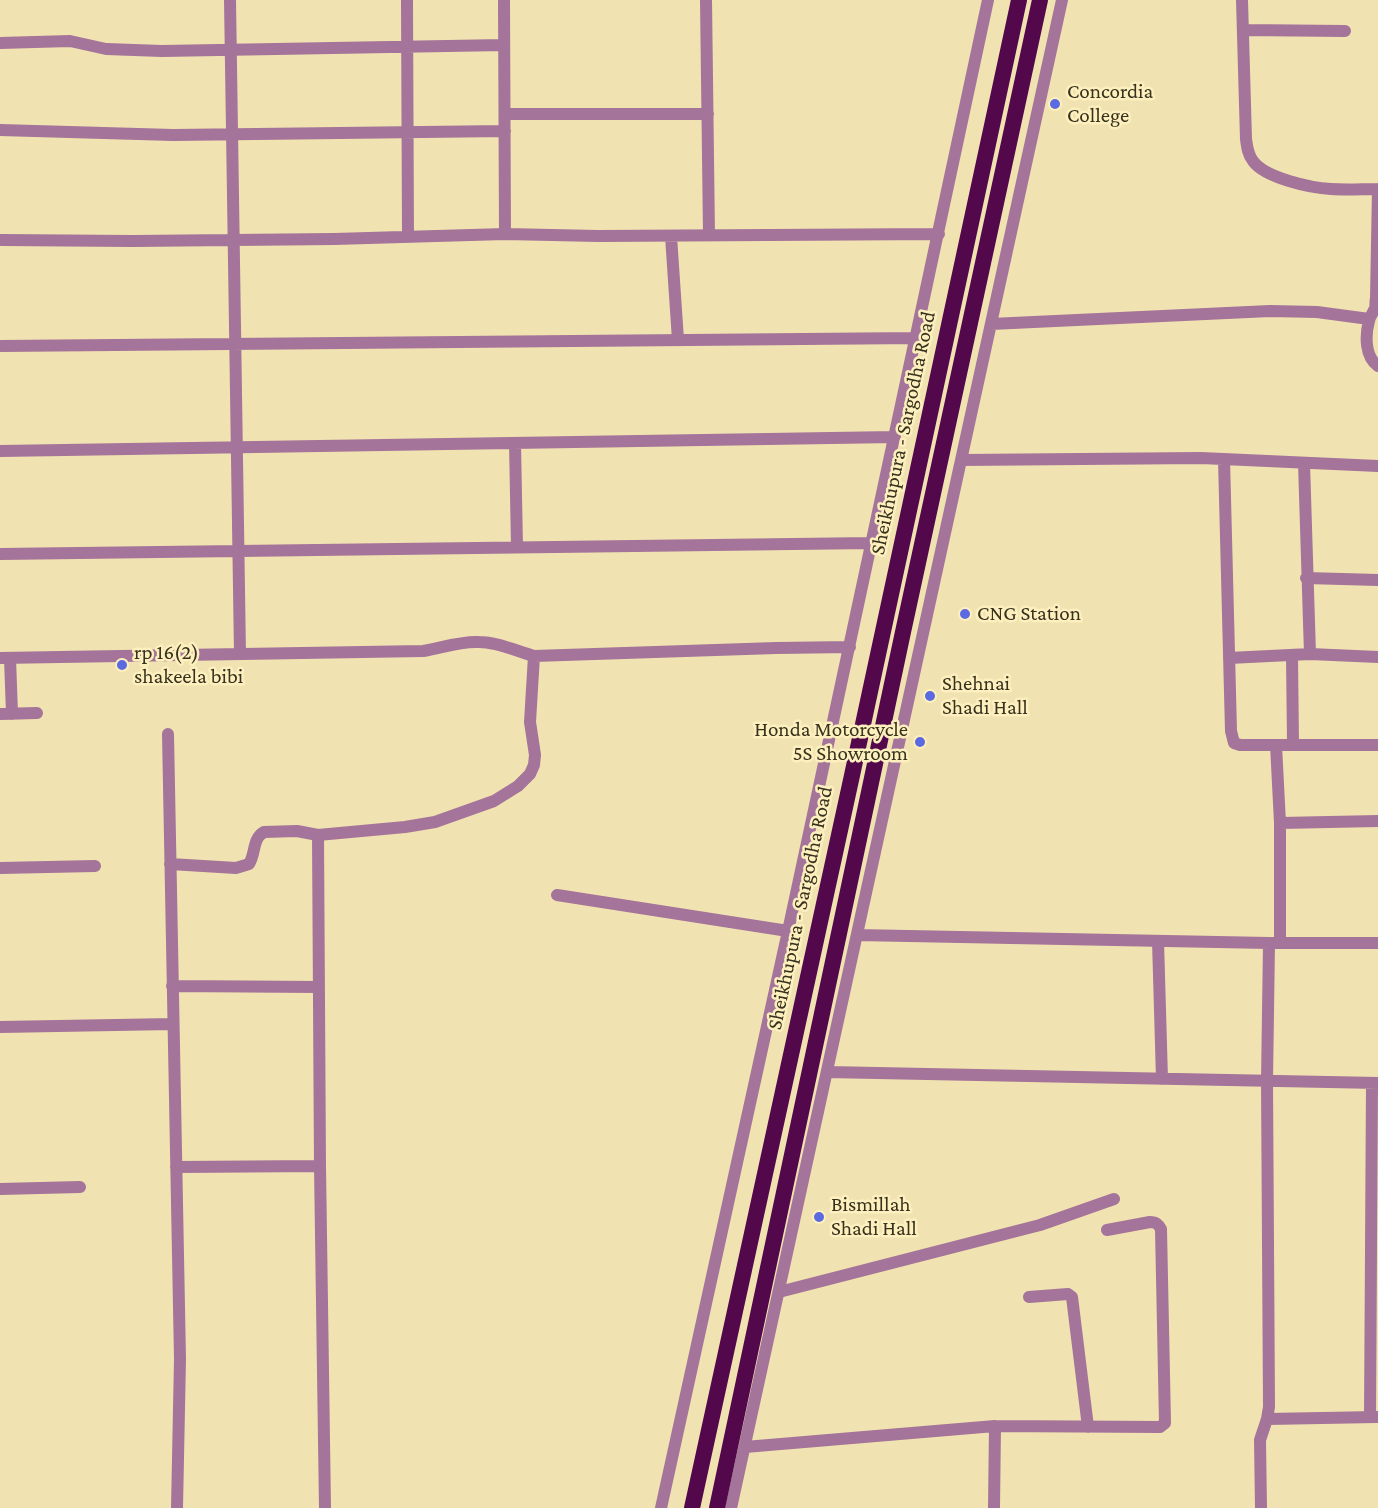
<!DOCTYPE html>
<html>
<head>
<meta charset="utf-8">
<style>
  body { margin:0 }
  canvas { display:block; background:#f0e2b1 }
</style>
</head>
<body>
<canvas width="1378" height="1508"></canvas>
<script>
const ctx = document.querySelector('canvas').getContext('2d');
ctx.lineJoin = 'round';
function trace(path, color, width, dash) { ctx.strokeStyle = color; ctx.lineWidth = width; ctx.lineCap = dash ? 'butt' : 'round'; ctx.setLineDash(dash || []); ctx.stroke(path); }
function write(font, color, halo, rows, align = 'center') {
  ctx.font = font + ' "Crimson Pro",serif'; ctx.lineWidth = 5; ctx.setLineDash([]); ctx.textBaseline = 'middle'; ctx.strokeStyle = halo; ctx.fillStyle = color; for (const [text, x, y, turn = 0] of rows) {
    ctx.save(); ctx.translate(x, y); ctx.rotate((+turn || 0) * Math.PI / 180); ctx.textAlign = isNaN(turn) ? turn : align; if (halo) ctx.strokeText(text, 0, 0); ctx.fillText(text, 0, 0); ctx.restore();
  }
}
const minor = new Path2D(`
  M230 0 240 654
  M407 0 408 237
  M504 0 505 234
  M706 0 709 235
  M1242 0 1246 139C1247 147 1248 155 1253 161 1265 178 1311 188 1331 189 1347 190 1362 189 1378 189
  M1243 30 1345 31
  M0 43 70 41 106 49 162 51 504 45
  M505 114H708
  M0 130 173 135 505 131
  M1378 189 1376 298C1375 302 1376 305 1375 308 1373 313 1370 316 1369 321 1365 336 1365 357 1378 366
  M671 236 678 340
  M0 240 132 241 334 239 505 234 598 236 939 234
  M991 324 1270 311 1317 312 1369 319
  M0 346 917 338
  M515 443 517 547
  M0 451 895 437
  M1224 459 1231 731 1234 743 1240 745H1378
  M961 460 1201 458 1378 466
  M1304 463 1310 654
  M0 554 872 543
  M1306 578 1378 580
  M1292 655 1293 745
  M0 658 423 651C441 648 460 641 479 642 498 642 516 651 534 656L776 648 850 647
  M10 658 12 714
  M1229 658 1310 654 1378 657
  M0 714 37 713
  M168 734 180 1359 177 1508
  M1276 745 1280 823V943
  M1280 823 1378 821
  M318 835 320 1166 325 1508
  M170 864 236 868 249 864C256 853 252 839 264 832L297 831 318 835 405 827 435 822 494 801 518 786 530 774 534 765 535 755 530 722 534 656
  M0 868 95 866
  M557 895 788 931
  M857 935 1269 943H1378
  M1158 941 1162 1079
  M172 986 319 987
  M0 1027 173 1024
  M827 1072 1378 1083
  M176 1167 320 1166
  M0 1189 80 1187
  M779 1292 1040 1225 1114 1199
  M1029 1297 1068 1294 1072 1297 1088 1427
  M1370 1417 1372 1083
  M1267 1419 1377 1417
  M745 1447 995 1426 1160 1427 1165 1423 1161 1229C1158 1224 1156 1222 1150 1222L1107 1230
  M661 1508 788 931 988 0
  M731 1508 1062 0
  M994 1508 995 1426
  M1261 1508 1260 1440 1267 1419 1269 1407 1267 1081 1269 943`);
const trunk = new Path2D(`
  M692 1508 851 780 1019 0
  M717 1508 903 632 1040 0`);
const markers = [
  [1055,104,6,"#5c6ae1"],
  [965,614,6,"#5c6ae1"],
  [122,665,6,"#5c6ae1"],
  [930,696,6,"#5c6ae1"],
  [920,742,6,"#5c6ae1"],
  [819,1217,6,"#5c6ae1"]
];
const poiNames = [
  ["Concordia",1067,92],
  ["College",1067,116],
  ["CNG Station",977,614],
  ["rp 16(2)",134,653],
  ["shakeela bibi",134,677],
  ["Shehnai",942,684],
  ["Shadi Hall",942,708],
  ["Honda Motorcycle",908,730,"right"],
  ["5S Showroom",908,754,"right"],
  ["Bismillah",831,1205],
  ["Shadi Hall",831,1229]
];
const streetNames = [
  ["Sheikhupura - Sargodha Road",903,433,-78],
  ["Sheikhupura - Sargodha Road",800,908,-78]
];
trace(minor, '#a5749a', 12);
trace(trunk, '#54084c', 16);
for (const [x, y, r, color] of markers) { const dot = new Path2D(); dot.arc(x, y, r, 0, 2 * Math.PI); ctx.fillStyle = color; ctx.fill(dot); trace(dot, '#fef0be', 2); }
write('21px', '#37321e', '#fef0be', poiNames, 'left');
write('21px', '#37321e', '#fef0be', streetNames);
</script>
</body>
</html>
